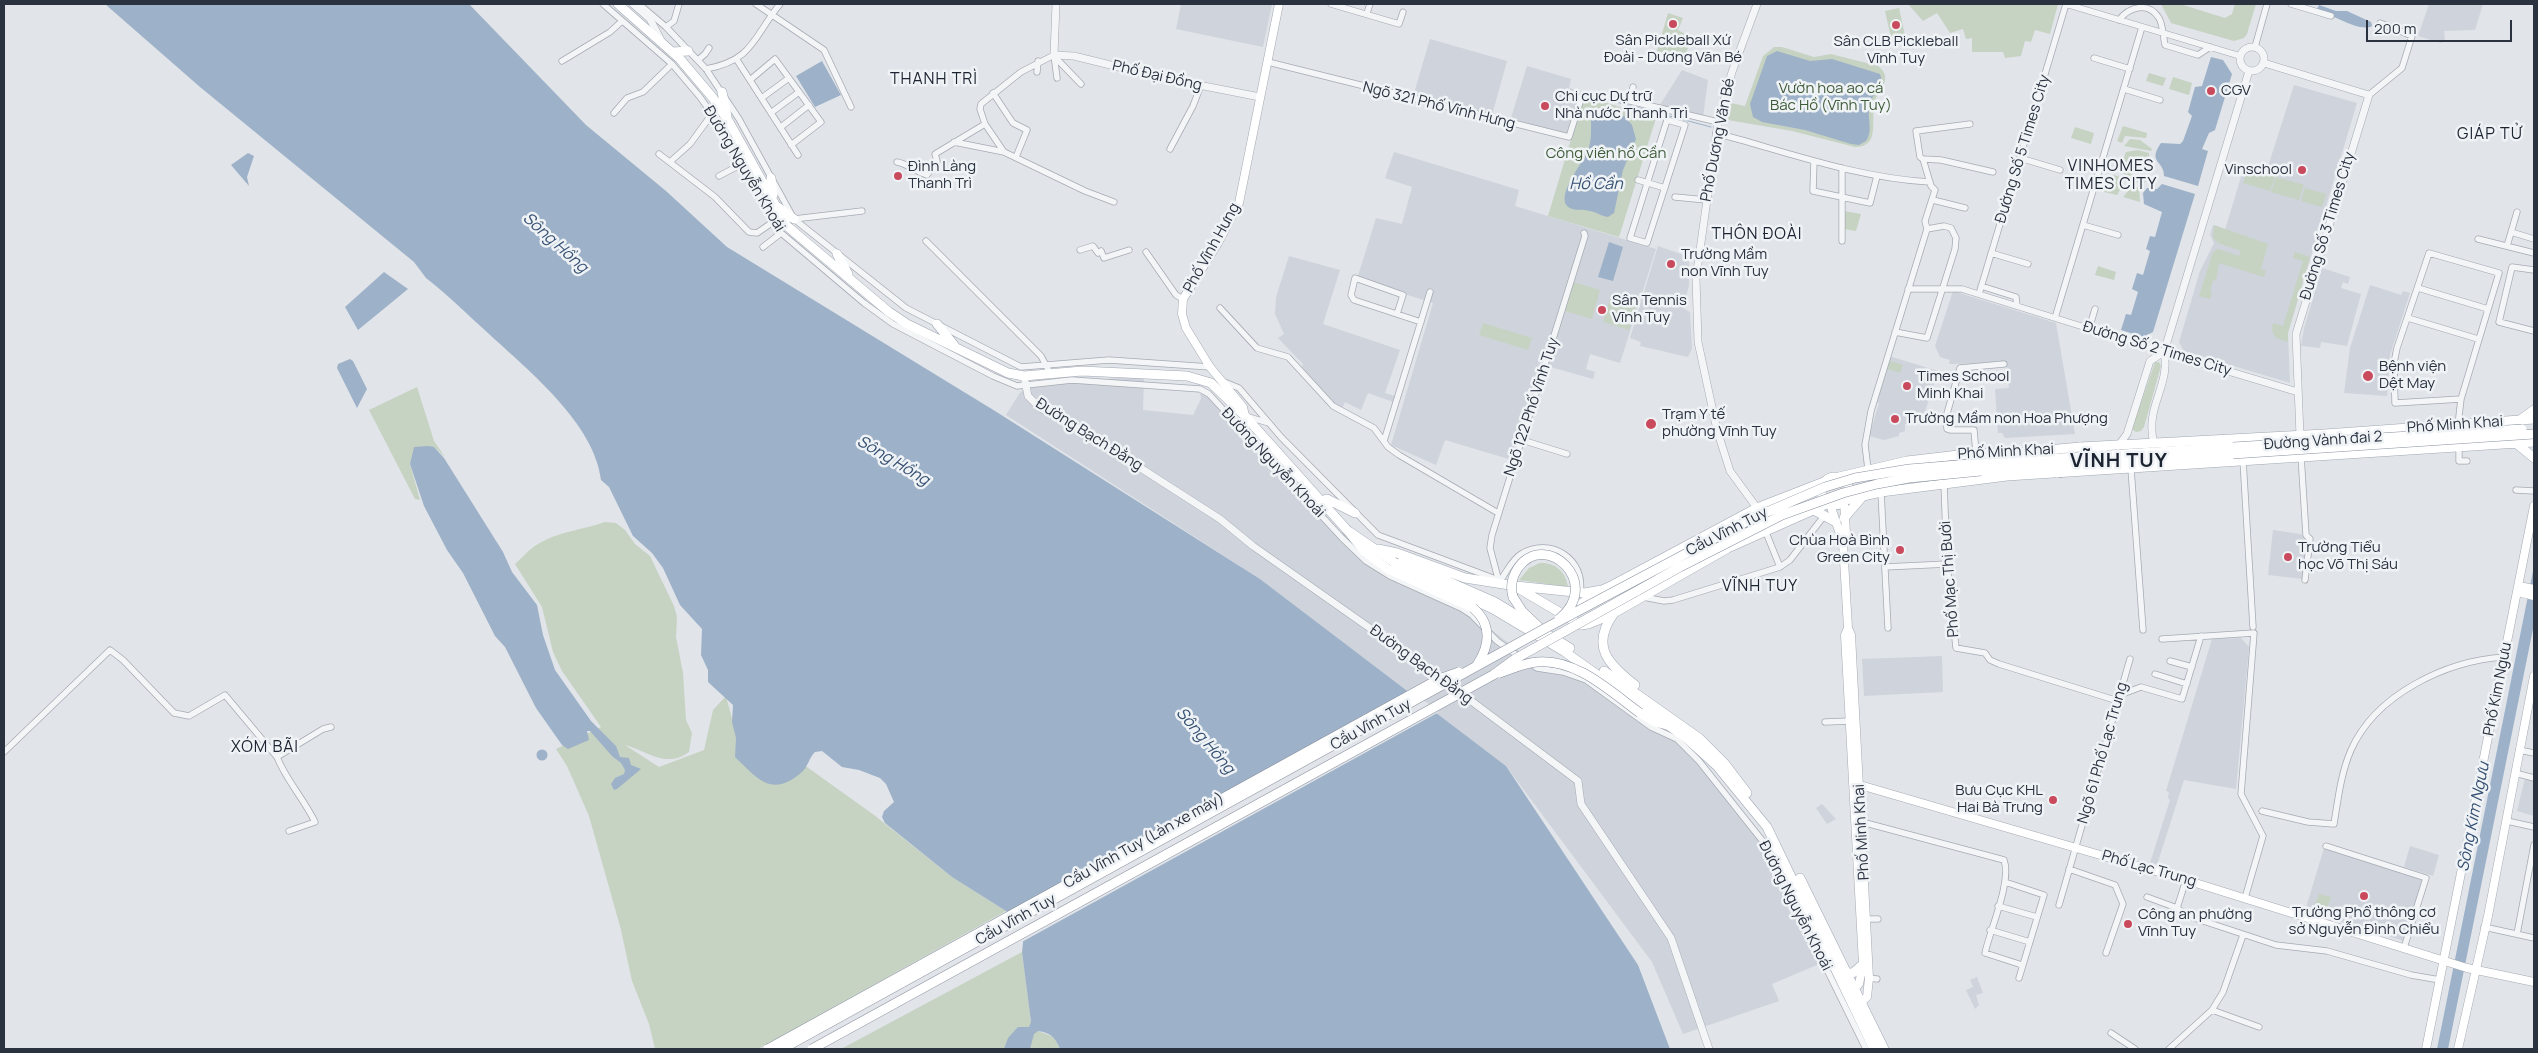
<!DOCTYPE html>
<html>
<head>
<meta charset="utf-8">
<style>
  body { margin:0 }
  #map { position:relative; width:2538px; height:1053px; overflow:hidden; background:#e1e4e9; font-family:Manrope,sans-serif }
  canvas { display:block }
  .frame { position:absolute; inset:0; border:5px solid #2a3240; pointer-events:none }
  .scale { position:absolute; left:2366px; top:20px; width:146px; height:22px; box-sizing:border-box; border:2px solid #2a3240; border-top:0; padding-left:6px; font-size:15px; line-height:18px; white-space:nowrap; color:#2a3240; -webkit-text-stroke:4px #f0f3f6; paint-order:stroke }
</style>
</head>
<body>
<div id="map">
<canvas width="2538" height="1053"></canvas>
<div class="frame"></div>
<div class="scale">200 m</div>
</div>
<script>
const ctx = document.querySelector('canvas').getContext('2d');
ctx.lineJoin = 'round';
function paint(path, color) { ctx.fillStyle = color; ctx.fill(path, 'evenodd'); }
function trace(path, color, width, dash) { ctx.strokeStyle = color; ctx.lineWidth = width; ctx.lineCap = dash ? 'butt' : 'round'; ctx.setLineDash(dash || []); ctx.stroke(path); }
function write(font, color, halo, rows, align = 'center') {
  ctx.font = font + ' Manrope,sans-serif'; ctx.lineWidth = 5; ctx.setLineDash([]); ctx.textBaseline = 'middle'; ctx.strokeStyle = halo; ctx.fillStyle = color; for (const [text, x, y, turn = 0] of rows) {
    ctx.save(); ctx.translate(x, y); ctx.rotate((+turn || 0) * Math.PI / 180); ctx.textAlign = isNaN(turn) ? turn : align; if (halo) ctx.strokeText(text, 0, 0); ctx.fillText(text, 0, 0); ctx.restore();
  }
}
const built = new Path2D(`
  M1181 4H1272L1263 47 1176 29Z
  M2429 4H2483L2475 30 2444 31 2445 39 2441 43 2418 36Z
  M1430 39 1507 61 1492 115 1419 98 1414 93Z
  M1527 66 1571 79 1569 88 1580 91 1567 134 1510 121Z
  M1682 70 1708 80 1703 117 1660 105Z
  M2294 85 2357 103 2288 333 2290 383 2184 351 2179 342 2200 271 2214 243 2210 235 2213 225 2225 230 2244 167 2266 173Z
  M1394 152 1519 190 1515 206 1656 249 1620 363 1590 354 1586 369 1595 372 1593 379 1540 364 1512 460 1445 440 1436 465 1391 445 1433 303 1357 279 1376 218 1402 224 1412 187 1385 178Z
  M1658 246 1689 257V285L1683 308 1690 312 1692 349 1688 357 1640 346 1641 342 1630 338Z
  M1289 256 1340 270 1323 324 1400 350 1385 393 1395 396 1393 402 1368 393 1361 410 1345 402 1342 409 1326 396 1302 367 1303 364 1278 338 1284 334 1275 314 1276 297Z
  M2322 268 2350 277 2348 284 2343 282 2341 288 2361 294 2347 346 2321 342 2320 348 2301 346 2304 328Z
  M2370 285 2401 295 2403 291 2410 293 2390 355 2387 396 2344 393 2350 348Z
  M1953 291 2056 323 2075 434 2005 438 2002 433H1998L1995 389 2009 388 2006 363 1949 364 1950 360 1940 357 1935 346Z
  M1889 356 1938 371 1923 418 1916 415 1915 422 1905 424V431L1899 433V436L1884 440 1869 436 1879 403 1876 402Z
  M1144 376 1143 410 1193 415 1201 399 1200 389 1366 561 1471 614 1538 666 1564 669 1651 725 1671 735 1699 759 1765 844 1824 962 1772 984 1779 1001 1683 1034 1652 962 1506 766 1260 579 1006 415 1019 394 1031 381 1073 382Z
  M2273 530 2300 534 2307 538 2303 579 2268 575Z
  M2241 638 2249 647 2236 789 2184 780 2157 865 2150 863 2170 800 2168 798 2169 792 2166 791 2212 639Z
  M1942 656 1943 692 1864 696 1862 659Z
  M2525 778 2534 780V816L2517 811Z
  M1822 804 1836 819 1827 824 1816 808Z
  M2410 846 2439 855 2433 876 2404 867Z
  M2324 848 2423 880 2404 941 2305 911Z
  M1977 977 1983 993 1976 995 1979 1005 1975 1009 1966 990 1973 987 1970 980Z`);
const green = new Path2D(`
  M1908 4H2058L2050 34 2035 30 2031 42 2025 41 2021 56 2005 58 2003 52H1972V38L1966 39 1963 29 1950 33 1937 13 1923 21Z
  M2161 4H2180L2225 18 2232 14 2235 4H2256L2247 34 2244 38 2234 41 2171 23Z
  M1899 8 1906 40 1892 42 1885 11Z
  M1668 13 1683 18 1678 30 1692 38 1682 63 1656 54Z
  M1774 47H1782L1814 57 1831 54 1878 66C1895 79 1877 90 1874 104 1871 122 1880 147 1855 147L1792 131 1722 119 1726 102 1745 106 1763 56Z
  M2149 73 2166 78 2163 86 2146 81Z
  M2173 77 2192 83 2189 95 2169 89Z
  M1584 96 1656 118 1619 237 1548 216Z
  M2123 126 2147 133 2146 138 2125 136 2122 143 2117 141Z
  M2075 127 2094 133 2091 144 2071 138Z
  M2130 139 2140 140 2152 149 2151 151 2124 146Z
  M2138 150 2149 153 2150 168 2140 165 2128 167 2127 170 2136 178 2147 181C2135 186 2126 179 2120 169L2126 152Z
  M2248 169 2275 177 2270 191 2243 183Z
  M2114 175 2120 177 2124 183 2117 195 2104 192 2108 178Z
  M2276 177 2304 185 2299 200 2271 192Z
  M2133 185 2139 188 2140 202 2123 197Z
  M2305 188 2326 194 2322 207 2301 201Z
  M1844 211 1861 214 1856 231 1844 229Z
  M2214 225 2268 244 2261 269 2266 271 2264 277 2219 263 2216 281 2213 280 2210 291 2212 292 2210 299 2199 296 2213 252 2218 249 2239 256 2241 251 2218 243 2213 238Z
  M2295 252 2310 257 2288 333V342L2276 338 2272 331 2273 323 2283 326 2303 261 2293 258Z
  M2098 266 2116 272 2114 280 2095 275Z
  M1574 282 1600 290 1592 319 1565 311Z
  M1612 293 1638 301 1629 330 1603 322Z
  M1483 323 1532 338 1528 350 1479 335Z
  M1890 361 1903 365 1900 373 1887 369Z
  M2155 362H2159L2161 366 2144 427 2141 431 2136 432 2132 429Z
  M417 387 434 441 445 457 434 447 410 464 420 500 415 499 369 410Z
  M605 522 616 523 625 530 635 544 650 556 674 606 677 617 676 637 683 673 686 720 692 733 689 752C666 769 647 751 625 745L659 767 704 750 713 710 726 696 735 730 759 753 807 767 874 815 952 877 1006 911 758 1049H655L649 1024 632 981 621 930 589 816 567 766 556 749 601 727 562 671 553 652 542 607 515 564C523 557 528 550 538 544 559 531 583 530 605 522Z
  M1540 563C1555 562 1566 572 1568 587L1519 580 1529 568Z
  M2319 894 2331 897 2325 915 2313 911Z
  M1022 952 1031 1022 1038 1031 1054 1037 1060 1049H841Z`);
const water = new Path2D(`
  M105 4H469L586 125 666 191 727 247 995 411 1260 579 1506 766 1638 965 1670 1049H1060C1055 1037 1051 1033 1038 1031L1034 1034 1030 1049H1004L1008 1038 1018 1027H1029L1031 1022 1022 952 1025 923 952 877 885 823 882 817 884 811 894 802 886 784 880 778 859 770 842 767 822 751 815 752C809 758 808 766 803 771 772 799 758 779 735 757L736 738 732 722 733 705 708 682V670L701 655 702 629 680 605 663 568 652 553 633 536 609 487 601 480C595 424 528 370 489 334 468 315 448 295 426 278L414 262 200 87Z
  M2319 5 2336 11H2347L2371 22 2372 26C2361 33 2330 14 2317 9Z
  M1777 51 1810 61 1832 59 1880 74C1885 86 1874 92 1870 103 1866 116 1874 130 1866 141L1859 145 1851 144 1805 130 1762 122 1753 117 1750 104 1767 56Z
  M2211 57 2223 60 2232 74 2215 130 2209 133 2202 149 2208 151 2198 186 2164 176C2164 160 2147 163 2161 143L2180 144 2183 141 2192 116 2188 112 2195 87 2202 86Z
  M822 61 841 95 815 107 796 76Z
  M1605 112 1624 116 1632 125 1636 139 1623 170 1614 213 1608 217C1601 216 1596 212 1590 211 1583 209 1576 211 1570 208 1553 199 1582 164 1587 153 1592 142 1591 130 1591 118L1597 113Z
  M248 153 254 156 247 177 249 186 231 165Z
  M2162 184 2195 194 2153 332 2143 337 2121 330 2126 314 2131 315 2138 292 2132 289 2137 273 2143 275 2150 251 2146 249 2150 236 2155 237 2162 212 2144 204 2143 193 2147 188 2157 189Z
  M1609 242 1623 247 1613 281 1598 277Z
  M384 272 408 289 358 330 345 307Z
  M350 359 353 361 367 389 357 408 337 368 338 364Z
  M428 446 434 447 444 458 503 552 512 572 537 605 543 635 555 670 591 721 616 746 620 757 629 758 631 765 641 769 617 789 614 790 611 784 615 778 624 774 625 770 621 763 612 756 590 731H587L589 740 568 749 562 745 536 708 505 647 495 636 463 573 447 550 424 506 410 464 414 447Z
  M2534 566V624L2448 1049H2437Z
  M536.5 755a5.5 5.5 0 1 1 11 0a5.5 5.5 0 1 1-11 0Z`);
const pier = new Path2D(`
  M1413 692 1439 712 1020 943 1023 925 1008 915Z`);
const stream = new Path2D(`
  M1586 94 1711 127`);
const minor = new Path2D(`
  M603 4 672 64 700 97 714 117 780 232 864 303 893 324 993 376 1017 386 1072 380 1200 389 1209 394 1342 538 1366 561 1390 576 1461 608 1472 615 1497 641 1521 658
  M639 4 666 27 706 69 739 119 794 219 906 308 1021 367 1109 360 1210 367
  M756 4 824 50 851 107
  M1331 4 1399 24 1403 12
  M2291 4 2331 16
  M1367 13 1370 4
  M2119 20C2129 7 2148 1 2159 18 2163 25 2163 36 2165 45L2198 55 2210 47
  M666 27 674 21 679 4
  M2379 27 2380 23 2412 36
  M2255 47 2267 4
  M1054 56 1081 84
  M2094 58 2130 69
  M698 60 705 54 709 48
  M737 60 798 155
  M562 61 610 32 622 21
  M1268 62 1569 137 1582 96
  M706 69C754 60 753 37 780 4
  M1037 72 1038 61
  M1057 78 1054 55 1021 72 981 104 980 109 985 124 1004 152 1085 191 1114 202
  M750 80 775 59 821 122 791 145
  M1633 87 1630 101 1718 122
  M2124 89 2160 100
  M993 93 1013 123 1027 130 1016 157
  M2369 95 2402 68 2412 36
  M763 97 789 78
  M772 112 799 92
  M614 113 627 98 643 92 672 64
  M1667 120 1685 125 1647 243 1630 238Z
  M781 127 809 105
  M1716 133C1787 152 1857 178 1930 182
  M954 142 1004 152
  M1170 149 1193 106 1201 85
  M659 154 715 197 749 232 757 233 773 222
  M2020 158 2060 170
  M1923 159 1941 160 1993 172
  M671 161 690 144 712 114
  M1814 161 1813 191 1870 203 1877 176
  M897 162C908 164 916 172 927 175L937 161 935 154 985 124
  M719 176 742 164
  M1638 180 1665 188
  M1675 197 1706 200
  M1933 200 1965 208
  M794 219 862 211
  M2083 225 2118 235
  M1927 229 1925 221 1935 190 1931 186 1923 159 1920 157 1916 131 1970 124
  M2511 232 2534 239
  M2478 239 2534 253
  M926 241 1041 356 1050 373
  M1842 241V168
  M2507 246 2517 212
  M763 247 781 233
  M1080 250 1093 246 1098 253 1101 251 1104 258 1129 250
  M1146 252 1176 295 1183 299
  M1991 253 2028 264
  M2534 270 2512 267 2499 322 2534 331
  M1981 286 2016 297 2017 306
  M2418 288 2488 309
  M1908 289H1962L2164 352
  M1979 294 2066 4 2240 56
  M1220 308 1257 348 1288 357 1333 406 1374 428 1388 447 1399 455 1498 513
  M1397 314 1403 295 1355 278 1351 295 1354 300 1421 322
  M2055 318 2142 27
  M2408 318 2478 339
  M2089 329 2095 309
  M1895 332 1927 338 1955 249 1956 238 1951 228 1944 226 1927 229
  M1222 381 1239 388 1281 437 1378 535 1493 578 1499 582
  M1245 416 1269 423
  M2458 425 2461 399 2499 273 2429 253 2397 348 2394 363 2395 403 2461 399
  M1522 440 1567 454
  M1384 441 1430 292
  M2459 445V461H2467
  M1976 453 1974 430H1950L1947 429 1946 417 1960 368 2004 364
  M2301 456 2306 535 2310 539 2305 580
  M2243 460 2253 627
  M1868 469 1865 445 1871 411 1927 229
  M2131 469 2143 630
  M1944 483 1947 564 1956 648 1985 653 1990 660 1999 664 2118 701
  M2516 490 2534 491
  M1881 492 1888 628
  M1765 530 1780 567
  M1885 567 1947 564
  M1499 582 1490 548 1492 535 1585 236 1584 233
  M1499 582C1506 574 1511 560 1521 554 1550 536 1586 559 1580 593
  M1643 597 1664 601 1673 600 1780 567 1790 560 1824 516
  M2162 639 2254 633 2241 794 2263 836 2245 898
  M2170 661 2192 667
  M1529 663 1537 668 1563 672 1586 680 1651 727 1677 739 1699 761 1765 844 1866 1049
  M2155 674 2187 684
  M2120 695 2141 687 2182 699 2201 636
  M1825 722 1850 721
  M2519 750 2534 753
  M4 752 110 650 123 660 174 713 189 716 225 695 277 757C286 780 304 799 315 822L289 831
  M277 757 323 729 331 727
  M2515 773 2534 778
  M2262 811 2308 822 2334 824C2338 799 2341 773 2351 750 2376 694 2446 661 2504 657
  M2507 821 2534 827
  M1862 822 2004 860C2012 881 1990 930 1985 953L2022 965
  M2326 846 2426 878 2404 948
  M2069 869 2115 885 2123 904 2106 953
  M2005 882 2044 895 2019 978
  M2147 897 2177 908 2188 916 2276 945 2327 951 2411 975 2440 980
  M2059 905 2130 659
  M1998 906 2037 917
  M2177 908 2186 880
  M1866 919H1878
  M2484 927 2534 938
  M1990 930 2030 942
  M2517 934 2534 845
  M1869 978 1877 979
  M2212 1010 2259 1027
  M2111 1033 2135 1049
  M2169 1049 2212 1010 2223 992 2243 935`);
const tertiary = new Path2D(`
  M633 4 650 19 663 44
  M1056 4 1054 55 1074 56 1163 78 1260 97
  M2240 59a12 12 0 1 1 24 0a12 12 0 1 1-24 0Z
  M2264 63 2369 95 2296 334 2300 436
  M2164 352 2298 392
  M1024 376 1028 396 1040 408 1083 431 1220 519 1253 546 1438 676 1578 781 1581 804 1671 938 1709 1049
  M2154 444C2144 407 2171 386 2164 352L2249 71
  M2118 446 2127 434 2150 361 2164 352
  M1757 508 1730 471 1717 430 1698 342 1696 278 1718 122 1732 72 1757 4`);
const secondary = new Path2D(`
  M1245 416 1243 407 1210 367 1186 328 1182 314 1183 299 1218 243 1239 203 1279 4
  M1844 501 1846 533 1843 543 1848 628 1851 635 1869 978 1867 997 1858 1005
  M1830 504 1843 543
  M2519 586 2534 589
  M2518 592 2534 596
  M1848 628 1845 635 1863 964 1859 984 1852 991
  M1853 783 2186 880 2467 968 2534 982
  M2426 1049 2534 506
  M2458 1049 2488 916 2534 676`);
const primary = new Path2D(`
  M618 4 680 59 713 98 729 122 787 226 889 312 907 324 1008 373 1024 376 1082 371 1187 376 1211 383 1245 416 1347 530 1401 567 1493 609 1565 652 1685 737 1717 766 1767 827 1874 1049
  M673 52 688 51
  M722 92 727 116
  M771 178 773 195
  M778 207 794 219
  M837 254 848 274
  M937 324 954 345
  M2520 420 2534 410
  M2516 443 2534 458
  M1839 477 1907 461 1976 453 2005 454 2080 447 2325 434 2534 419
  M1821 491a14 14 0 1 1 28 0a14 14 0 1 1-28 0Z
  M1845 500 1881 492 2007 476 2534 442
  M1322 501 1327 499 1355 513
  M1814 510 1836 522
  M1844 518 1862 497
  M1378 549 1397 553 1465 578 1516 586 1584 593 1602 590 1613 585 1757 508 1824 482
  M1402 561 1495 602 1570 648
  M1518 588 1581 625 1588 624 1613 614
  M1570 616 1574 608 1598 593
  M1604 671 1699 738 1725 764 1747 793
  M1635 685C1608 664 1590 646 1614 613L1728 548 1829 503
  M1800 878 1884 1049
  M1847 973H1853L1863 964`);
const trunk = new Path2D(`
  M2080 447 2103 453
  M1991 459 2005 454
  M1982 463 2233 447
  M1981 471 2233 454
  M2057 473 2077 469
  M1347 530 1365 552 1388 569 1473 608
  M1513 597 1522 611 1542 630
  M1640 713 1655 722 1668 725`);
const trunkBridge = new Path2D(`
  M2233 447 2522 429
  M2233 454 2534 434
  M1513 597C1510 587 1512 577 1518 568 1545 529 1604 583 1559 619
  M1473 608C1492 624 1490 645 1477 665
  M1499 673C1512 669 1524 663 1537 662 1576 658 1611 692 1640 713
  M768 1049 1439 679 1459 672
  M782 1049 1544 629 1753 518 1825 487 1855 478 1909 469 1982 463
  M812 1049 1493 675 1515 659 1680 567 1782 515 1843 493 1877 484 1909 478 1981 471`);
const markers = [
  [1673,24,5,"#c94a5c"],
  [1896,25,5,"#c94a5c"],
  [2211,91,5,"#c94a5c"],
  [1545,106,5,"#c94a5c"],
  [2302,170,5,"#c94a5c"],
  [898,176,5,"#c94a5c"],
  [1671,264,5,"#c94a5c"],
  [1602,310,5,"#c94a5c"],
  [2368,376,6,"#c94a5c"],
  [1907,386,5,"#c94a5c"],
  [1895,419,5,"#c94a5c"],
  [1651,424,6,"#c94a5c"],
  [1900,550,5,"#c94a5c"],
  [2288,557,5,"#c94a5c"],
  [2053,800,5,"#c94a5c"],
  [2364,896,5,"#c94a5c"],
  [2128,924,5,"#c94a5c"]
];
const poiNames = [
  ["Sân Pickleball Xứ",1673,41,"center"],
  ["Đoài - Dương Văn Bé",1673,58,"center"],
  ["Sân CLB Pickleball",1896,42,"center"],
  ["Vĩnh Tuy",1896,59,"center"],
  ["CGV",2221,91],
  ["Chi cục Dự trữ",1555,97],
  ["Nhà nước Thanh Trì",1555,114],
  ["Đình Làng",908,167],
  ["Thanh Trì",908,184],
  ["Vinschool",2292,170,"right"],
  ["Trường Mầm",1681,255],
  ["non Vĩnh Tuy",1681,272],
  ["Sân Tennis",1612,301],
  ["Vĩnh Tuy",1612,318],
  ["Bệnh viện",2379,367],
  ["Dệt May",2379,384],
  ["Times School",1917,377],
  ["Minh Khai",1917,394],
  ["Trạm Y tế",1662,415],
  ["phường Vĩnh Tuy",1662,432],
  ["Trường Mầm non Hoa Phượng",1905,419],
  ["Chùa Hoà Bình",1890,541,"right"],
  ["Green City",1890,558,"right"],
  ["Trường Tiểu",2298,548],
  ["học Võ Thị Sáu",2298,565],
  ["Bưu Cục KHL",2043,791,"right"],
  ["Hai Bà Trưng",2043,808,"right"],
  ["Trường Phổ thông cơ",2364,913,"center"],
  ["sở Nguyễn Đình Chiểu",2364,930,"center"],
  ["Công an phường",2138,915],
  ["Vĩnh Tuy",2138,932]
];
const streetNames = [
  ["Phố Đại Đồng",1157,76,13],
  ["Ngõ 321 Phố Vĩnh Hưng",1439,106,14],
  ["Phố Dương Văn Bé",1718,140,-79],
  ["Đường Số 5 Times City",2023,149,-73],
  ["Đường Nguyễn Khoái",744,169,59],
  ["Đường Số 3 Times City",2328,226,-73],
  ["Phố Vĩnh Hưng",1212,248,-61],
  ["Đường Số 2 Times City",2157,349,17],
  ["Ngõ 122 Phố Vĩnh Tuy",1532,407,-72],
  ["Phố Minh Khai",2455,425,-4],
  ["Đường Bạch Đằng",1089,435,32],
  ["Đường Vành đai 2",2323,441,-4],
  ["Phố Minh Khai",2006,452,-3],
  ["Đường Nguyễn Khoái",1273,463,47],
  ["Cầu Vĩnh Tuy",1727,532,-27],
  ["Phố Mạc Thị Bưởi",1950,579,-94],
  ["Đường Bạch Đằng",1421,665,36],
  ["Phố Kim Ngưu",2498,689,-79],
  ["Cầu Vĩnh Tuy",1371,725,-29],
  ["Ngõ 61 Phố Lạc Trung",2103,753,-74],
  ["Phố Minh Khai",1862,832,-93],
  ["Cầu Vĩnh Tuy (Làn xe máy)",1144,841,-29],
  ["Phố Lạc Trung",2149,869,16],
  ["Đường Nguyễn Khoái",1795,906,63],
  ["Cầu Vĩnh Tuy",1016,920,-29]
];
const parkNames = [
  ["Vườn hoa ao cá",1831,89],
  ["Bác Hồ (Vĩnh Tuy)",1831,106],
  ["Công viên hồ Cần",1606,154]
];
const neighbourhoodNames = [
  ["THANH TRÌ",934,80],
  ["GIÁP TỬ",2490,135],
  ["VINHOMES",2111,167],
  ["TIMES CITY",2111,185],
  ["THÔN ĐOÀI",1757,235],
  ["VĨNH TUY",1760,587],
  ["XÓM BÃI",265,748]
];
const waterNames = [
  ["Hồ Cần",1596,185],
  ["Sông Hồng",555,243,42],
  ["Sông Hồng",893,461,31],
  ["Sông Hồng",1205,741,50],
  ["Sông Kim Ngưu",2474,817,-79]
];
const districtNames = [
  ["VĨNH TUY",2119,461]
];
paint(built, '#cfd3db');
paint(green, '#c6d3c2');
paint(water, '#9db1c8');
paint(pier, '#e1e4e9');
trace(stream, '#9db1c8', 1);
trace(minor, '#a6abb3', 7);
trace(tertiary, '#a6abb3', 8);
trace(secondary, '#a6abb3', 9);
trace(primary, '#a0a8b4', 10);
trace(trunk, '#89919f', 10);
trace(minor, '#f3f5f7', 5.5);
trace(tertiary, '#f3f5f7', 7);
trace(secondary, '#fff', 8);
trace(primary, '#fff', 9);
trace(trunk, '#fff', 9);
trace(trunkBridge, '#89919f', 10, []);
trace(trunkBridge, '#fff', 9);
for (const [x, y, r, color] of markers) { const dot = new Path2D(); dot.arc(x, y, r, 0, 2 * Math.PI); ctx.fillStyle = color; ctx.fill(dot); trace(dot, '#f0f3f6', 2); }
write('15px', '#2a3240', '#f0f3f6', poiNames, 'left');
write('15px', '#2a3240', '#f0f3f6', streetNames);
write('15px', '#3e5b38', '#f0f3f6', parkNames);
ctx.letterSpacing = '1px';
write('16px', '#1c2331', '#f0f3f6', neighbourhoodNames);
ctx.letterSpacing = '0px';
write('italic 16px', '#355072', '#f0f3f6', waterNames);
ctx.letterSpacing = '1px';
write('bold 20px', '#1c2331', '#f0f3f6', districtNames);
ctx.letterSpacing = '0px';
</script>
</body>
</html>
